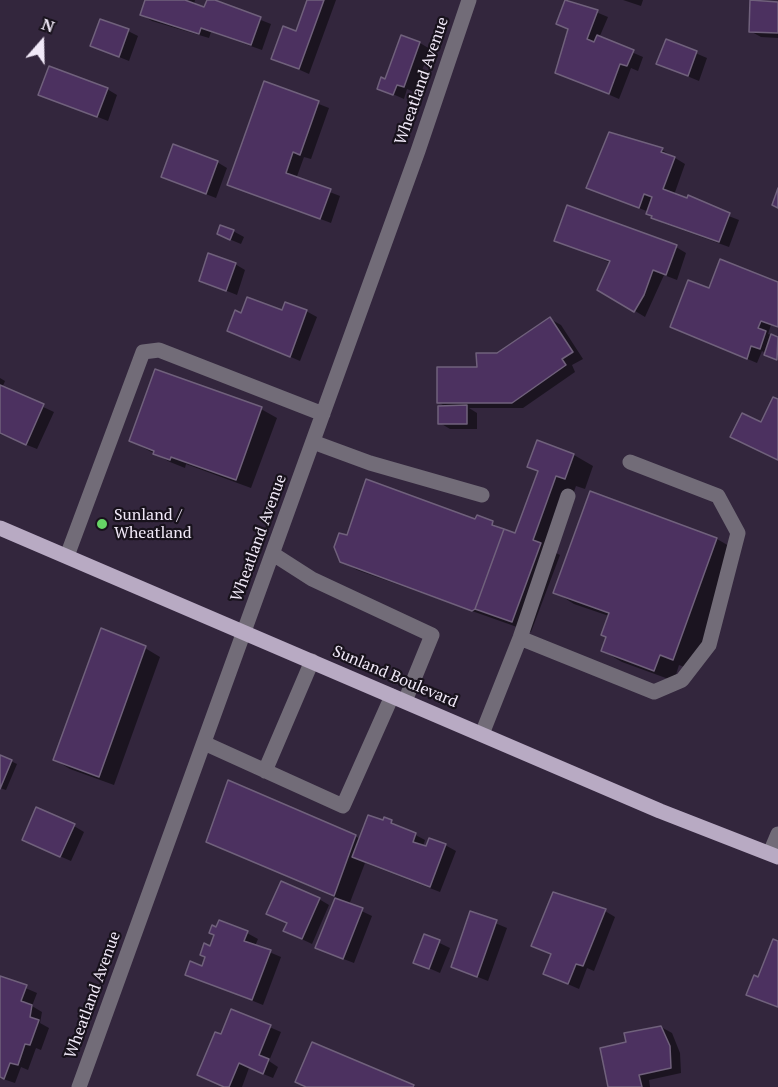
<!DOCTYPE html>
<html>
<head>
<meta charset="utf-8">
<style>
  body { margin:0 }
  #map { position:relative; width:778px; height:1087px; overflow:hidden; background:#33263d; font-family:"PT Serif",serif }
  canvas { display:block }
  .north { position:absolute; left:12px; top:12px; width:60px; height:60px; -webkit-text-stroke:4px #18121c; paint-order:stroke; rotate:20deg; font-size:16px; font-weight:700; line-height:24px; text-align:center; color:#f1e9f8 }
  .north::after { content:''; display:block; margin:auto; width:21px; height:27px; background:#f1e9f8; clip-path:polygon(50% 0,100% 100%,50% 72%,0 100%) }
</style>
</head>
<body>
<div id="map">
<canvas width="778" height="1087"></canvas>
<div class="north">N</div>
</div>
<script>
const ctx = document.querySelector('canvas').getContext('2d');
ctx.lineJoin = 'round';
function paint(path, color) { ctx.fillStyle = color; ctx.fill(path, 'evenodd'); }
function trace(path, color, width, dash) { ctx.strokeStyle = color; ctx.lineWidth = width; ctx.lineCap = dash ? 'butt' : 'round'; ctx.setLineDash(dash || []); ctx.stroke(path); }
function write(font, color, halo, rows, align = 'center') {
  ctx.font = font + ' "PT Serif",serif'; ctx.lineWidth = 4.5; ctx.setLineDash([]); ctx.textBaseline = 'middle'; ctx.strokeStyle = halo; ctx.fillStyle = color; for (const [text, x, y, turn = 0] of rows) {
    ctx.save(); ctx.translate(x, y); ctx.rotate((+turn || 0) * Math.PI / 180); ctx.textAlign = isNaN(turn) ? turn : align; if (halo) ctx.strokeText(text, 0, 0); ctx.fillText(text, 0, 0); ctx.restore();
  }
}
const shadow = new Path2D(`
  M147 0H195L194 5 205 9 210 0 271 24 262 50 211 32 209 38 152 21 142 15Z
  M308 0H336L309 74 273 58 297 33Z
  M567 0 608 17 599 38 643 57 638 71 631 68 619 99 557 72 570 29 558 23Z
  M623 0H643L641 6Z
  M778 3V38L761 37 750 31Z
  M128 31 138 36 129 61 92 46Z
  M667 41 707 58 699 81 658 64Z
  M420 43 430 49 414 92 407 89 404 99 379 88Z
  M265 83 329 108 311 159 304 157 296 179 340 196 331 223 228 184Z
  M107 89 117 95 108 121 40 94Z
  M662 150 685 164 674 195 739 220 729 247 663 223 649 212 588 188Z
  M217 162 227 168 216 198 162 177Z
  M233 231 244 237 241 244 229 239Z
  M556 241 676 247 686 253 677 280 664 275 645 317 599 289 611 263Z
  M235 264 245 270 237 295 200 280Z
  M778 283V328L771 325 768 334 778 338V361L762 351 757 363 672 327 710 290Z
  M306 311 317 317 300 361 229 330 242 315Z
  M550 319 561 325 583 359 572 365 575 372 523 408H469L477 413V429H450L440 423 446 407 438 402 478 369Z
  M156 371 261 409 277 418 251 488 186 464 185 468 170 462 131 441Z
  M0 378 5 381 2 388 54 412 37 449 0 434Z
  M538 442 574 455 593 466 585 489 576 486 552 551 560 555 531 632 357 570 341 561 348 537 476 521 478 517 516 535 539 472 529 466Z
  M591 493 717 539 736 550 692 670 679 665 674 681 622 662 603 651 607 638 609 616 574 604 555 592Z
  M145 648 160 657 114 785 70 769 55 760Z
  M0 756 17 764 6 790 0 788Z
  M229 782 361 839 385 819 425 840 423 847 445 845 456 851 440 892 365 863 349 905 372 916 354 963 328 953 317 947 336 898 207 841Z
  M74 826 84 832 71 861 34 845Z
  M319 899 329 905 312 944 285 931 288 924 268 914Z
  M605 911 615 917 594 971 587 968 579 989 545 974 552 955 533 946Z
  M471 913 507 928 488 981 453 967Z
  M247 933 258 939 255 946 281 957 263 1005 187 974 203 968 211 947Z
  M425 936 450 948 440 973 415 962Z
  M0 977 37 993 32 1006 42 1012 40 1023 49 1028 41 1050 36 1048 28 1070 21 1067 15 1083 0 1078Z
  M232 1011 281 1032 269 1061 278 1067 273 1078 249 1068 242 1087H224L199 1075 222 1036Z
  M661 1027 672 1033 680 1053 681 1073 649 1080 650 1087H610L628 1044Z`);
const building = new Path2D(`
  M145 0H185L204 7 207 0H215L261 17 251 45 201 28 199 34 140 15Z
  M307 0H324L299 69 271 59 283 26 296 31Z
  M565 0 598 10 587 39 594 42 597 35 634 50 627 66 620 64 609 94 555 73 568 29 556 24Z
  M750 0 778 2V33L749 32Z
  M100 19 129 29 119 57 90 46Z
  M401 35 420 42 404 87 397 85 393 95 377 89 381 77 385 79Z
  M666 39 697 51 688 76 656 64Z
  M49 66 108 88 97 117 38 95Z
  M264 81 319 101 300 155 293 152 286 173 331 189 320 219 227 185Z
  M609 132 663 148 661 152 675 157 663 189 687 198 688 195 730 213 719 242 651 218 652 216 646 214 652 197 644 194 639 208 586 188Z
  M173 144 218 161 206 194 161 177Z
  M778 188V208L772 205Z
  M567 205 677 245 666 275 653 270 644 295 634 312 597 290 610 261 554 241Z
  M220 225 234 230 230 240 217 234Z
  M208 253 236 263 226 291 199 281Z
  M720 259 778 282V327L761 321 758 328 766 331 760 349 751 346 747 359 670 327 688 280 709 288Z
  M247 297 282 310 285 302 307 310 290 357 227 331 235 310 241 313Z
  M550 317 573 352 562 359 566 365 512 403H437V367H477L476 353H497Z
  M771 334 778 337 777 360 764 355Z
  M155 369 262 407 236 480 171 457 170 460 153 454 154 451 129 441Z
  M0 385 44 404 26 445 0 433Z
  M773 397 778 399V460L730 437 742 413 761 422Z
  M467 405V424H438V406Z
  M537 440 574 454 565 479 556 476 533 540 541 543 512 622 475 609 504 529 515 533 538 471 527 467Z
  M366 479 475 519 477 515 493 521 492 525 504 529 475 609 472 611 340 562 334 547 339 533 347 535Z
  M590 491 717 538 673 660 660 655 654 671 601 651 606 637 601 635 609 613 553 593Z
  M101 628 146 646 99 777 53 760Z
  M0 755 12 760 0 789Z
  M228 780 356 835 334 896 206 842Z
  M36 807 75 824 60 857 22 840Z
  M368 815 383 820 384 817 392 820 391 823 416 833 413 842 426 846 429 838 446 844 430 887 352 857Z
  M281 881 320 898 302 939 283 931 287 923 266 914Z
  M553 892 606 909 583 966 576 964 568 984 543 974 551 954 531 946Z
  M335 898 363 908 343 959 315 948Z
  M470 911 497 920 477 977 451 967Z
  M219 920 248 931 244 941 271 950 252 1000 185 975 190 961 202 966 205 957 200 955 204 943 210 946 214 935 209 933 212 925 216 927Z
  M424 934 440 940 429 969 413 963Z
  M773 939 778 941V1007L746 995 754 975 758 977Z
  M0 976 27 985 21 1001 32 1005 30 1017 39 1020 30 1045 25 1044 18 1065 10 1063 4 1079 0 1077Z
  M231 1009 271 1025 259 1055 269 1059 263 1074 239 1063 229 1087H224L197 1075 215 1032 221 1034Z
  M661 1026 670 1046 671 1068 639 1075 642 1087H608L600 1048 626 1042 624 1033Z
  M312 1042 414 1085 413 1087H306L295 1082Z`);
const minor = new Path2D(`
  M313 442 370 463 482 495
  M273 554 312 579 432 635 405 701
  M67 556 143 352 159 350 323 414
  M520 638 654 692 682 680 709 645 738 533 718 496 630 462
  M482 734 520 638 568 496
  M204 743 343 806 392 696
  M265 771 312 661
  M770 853 778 834
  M79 1087 418 151 469 0`);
const major = new Path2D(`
  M0 528 660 811 778 857`);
const markers = [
  [102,524,6,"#66d466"]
];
const streetNames = [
  ["Wheatland Avenue",422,81,-71],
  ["Wheatland Avenue",259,538,-70],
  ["Sunland Boulevard",395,677,23],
  ["Wheatland Avenue",93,995,-70]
];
const poiNames = [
  ["Sunland /",114,515],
  ["Wheatland",114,533]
];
paint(shadow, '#0007');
paint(building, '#4c3160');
trace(building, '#70617c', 1.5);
trace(minor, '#726c78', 15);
trace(major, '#b8aac3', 15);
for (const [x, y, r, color] of markers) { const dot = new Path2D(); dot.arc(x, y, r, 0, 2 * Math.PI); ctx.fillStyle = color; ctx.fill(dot); trace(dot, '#18121c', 2); }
write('16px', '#f1e9f8', '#18121c', streetNames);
write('16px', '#f1e9f8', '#18121c', poiNames, 'left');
</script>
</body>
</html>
